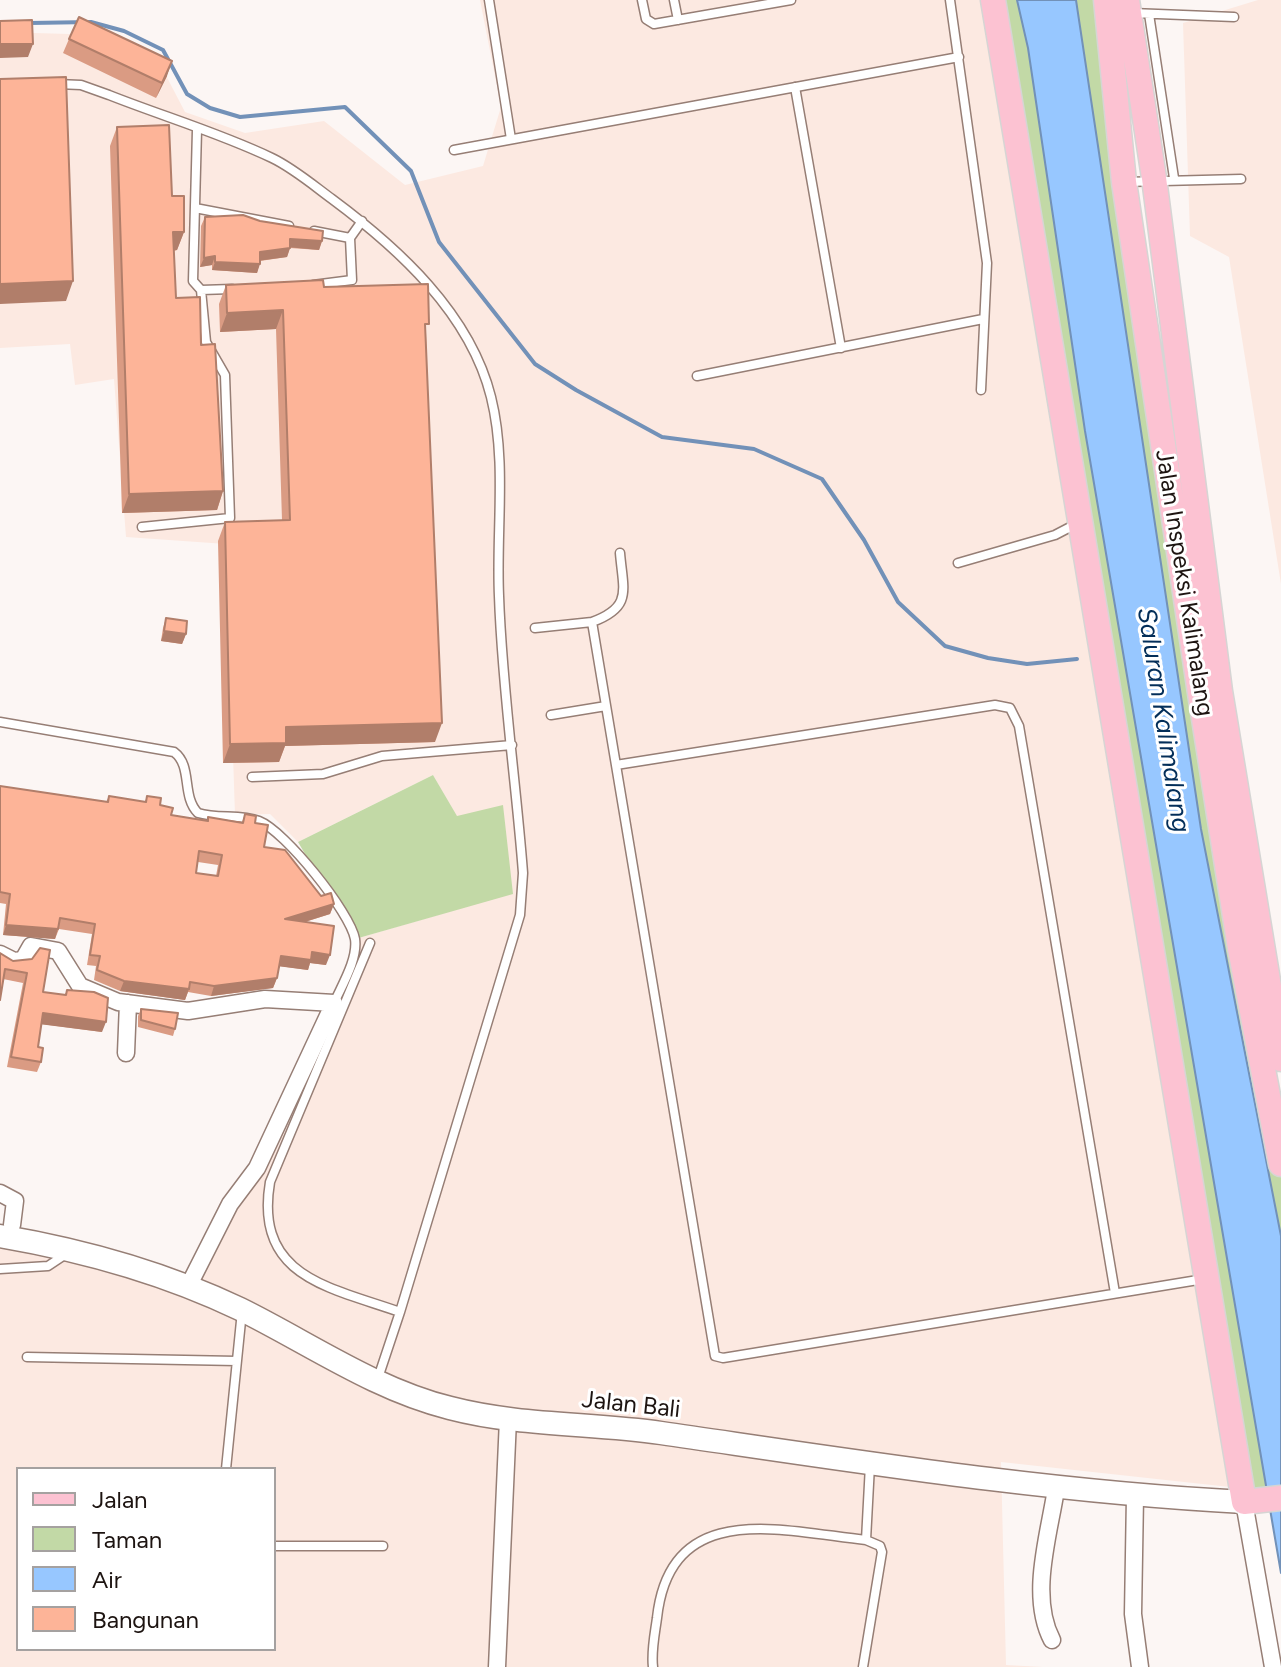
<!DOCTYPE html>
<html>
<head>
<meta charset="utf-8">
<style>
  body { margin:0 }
  #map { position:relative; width:1281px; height:1667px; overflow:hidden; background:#fcf6f4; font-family:Figtree,sans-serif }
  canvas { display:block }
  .legend { position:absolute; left:16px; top:1467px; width:260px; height:184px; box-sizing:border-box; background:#fff; border:2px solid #a5a1a0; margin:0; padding:10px 14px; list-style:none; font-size:24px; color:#1d1411 }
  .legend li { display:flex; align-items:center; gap:16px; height:40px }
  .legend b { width:40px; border:2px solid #a5a1a0 }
</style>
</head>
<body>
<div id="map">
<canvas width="1281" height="1667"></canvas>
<ul class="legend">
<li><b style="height:10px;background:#fcc2d2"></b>Jalan</li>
<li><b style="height:22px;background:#c2d9a6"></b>Taman</li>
<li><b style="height:22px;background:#97c7ff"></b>Air</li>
<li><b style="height:22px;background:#fdb498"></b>Bangunan</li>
</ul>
</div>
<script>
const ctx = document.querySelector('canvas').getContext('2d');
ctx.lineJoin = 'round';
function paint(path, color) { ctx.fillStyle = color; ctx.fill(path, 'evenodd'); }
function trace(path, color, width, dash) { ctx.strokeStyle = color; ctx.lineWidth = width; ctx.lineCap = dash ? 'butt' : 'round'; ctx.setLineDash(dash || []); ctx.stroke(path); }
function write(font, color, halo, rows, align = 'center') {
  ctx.font = font + ' Figtree,sans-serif'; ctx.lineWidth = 6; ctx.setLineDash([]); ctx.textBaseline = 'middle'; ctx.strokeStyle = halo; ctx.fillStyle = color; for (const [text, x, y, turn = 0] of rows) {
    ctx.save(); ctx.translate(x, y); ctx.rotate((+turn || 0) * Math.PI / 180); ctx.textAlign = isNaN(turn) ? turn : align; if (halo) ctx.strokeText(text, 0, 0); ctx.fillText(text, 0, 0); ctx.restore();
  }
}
const industrial = new Path2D(`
  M480 0H989L1239 1488 1001 1462 1006 1665 1043 1667H0V1234L187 1298 340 990 355 939 513 893 457 817 433 775 298 842 270 814 235 815 226 544 126 537 114 379 75 385 70 344 0 348V32L104 35 160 64 185 112 245 133 324 121 405 185 483 166 501 107ZM18 1469H274V1649H18Z
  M1258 0H1281V584L1229 257 1190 236 1183 23Z`);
const green = new Path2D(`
  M993 0H1017L1028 48 1085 431 1269 1500 1244 1502Z
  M1076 0H1106L1150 355 1175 352 1281 1164V1236L1201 829Z
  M433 775 457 816 503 805 513 894 355 939 298 842Z`);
const water = new Path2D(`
  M1017 0H1076L1201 829 1281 1236V1573L1085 431 1028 48Z`);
const stream = new Path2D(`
  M30 23 91 22 124 31 163 50 187 94 210 108 240 117 345 107 411 171 439 242 535 364 576 390 662 437 754 449 822 479 864 540 898 602 945 646 988 658 1027 664 1077 659`);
const lane = new Path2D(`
  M489 0 511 139
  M642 0 646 19 654 24 791 0
  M674 0 678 20
  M950 0 987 263 981 390
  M1132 13 1234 17
  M1149 14 1174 178
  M57 84 81 85 109 95C162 116 220 133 272 158 293 168 313 185 332 199 398 248 470 313 491 397 507 461 496 531 499 596 502 688 516 781 523 873L520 915 400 1312
  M795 87 841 348
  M454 150 959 57
  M1125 182 1241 179
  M195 208 289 226
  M314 231 350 238
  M313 285 352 280 350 238 362 221
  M201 290 232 289
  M697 376 983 319
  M142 527 230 518 225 375 206 342 201 290 193 281 197 130
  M620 553C623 590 633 607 592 622L715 1356 723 1358 1204 1279
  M958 563 1055 535 1078 523
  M535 628 592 622
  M551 715 606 706
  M0 722 174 752C193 766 181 796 198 813 218 819 240 814 259 821 285 831 350 912 355 939 358 959 342 985 334 1003
  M616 765 995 705 1010 708 1019 726 1115 1293
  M252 777 323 774 382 756 512 745
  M370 943 270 1182C254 1277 329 1287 400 1312L377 1381
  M0 1269 48 1266 66 1254
  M27 1357 237 1361
  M226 1469 242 1311
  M866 1540 870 1465
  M274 1546H383
  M653 1667C651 1651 655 1633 657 1618 670 1498 782 1531 866 1540L880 1546 882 1552 863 1667`);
const street = new Path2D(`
  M0 954 14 961 23 960 31 946 58 951 80 986 118 1002 188 1011 265 999 334 1003 257 1168 230 1204 189 1285
  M126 1053 128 1003
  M0 1193 15 1201 12 1225
  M1135 1496 1133 1614 1140 1667
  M1244 1502 1273 1667
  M1052 1640C1029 1596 1049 1535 1056 1489
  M497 1667 508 1419`);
const secondary = new Path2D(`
  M0 1236C82 1250 165 1273 240 1309 309 1343 374 1389 450 1408 519 1426 591 1423 661 1433 855 1461 1048 1492 1244 1502`);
const primary = new Path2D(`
  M993 0 1244 1502 1281 1498
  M1106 0 1124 182 1200 693 1240 948 1281 1164
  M1127 0 1154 178 1220 691 1281 1059`);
const wall = new Path2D(`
  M69 39 167 76 156 98 63 53Z
  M117 127 172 196 184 232 177 250 174 251 176 298 201 345 223 491 217 510 122 513 110 146Z
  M205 217 322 241 319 250 290 248 287 257 260 261 257 273 212 270V265L200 267 201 226Z
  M226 285 324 287 426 333 435 742 285 746 279 762 223 763 218 541 225 522 282 520 276 329 220 332 219 304Z
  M166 618 186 634 182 644 161 641 163 628Z
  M0 786 106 802 109 796 145 802 147 796 171 815 207 820 208 817 242 822 245 814 255 823 264 847 321 896 334 904 330 914 305 922 326 965 310 963 308 970 279 966 277 978 273 988 211 996 188 992 185 1000 120 991 94 980 96 966 87 965 92 934 59 929 55 939 3 935 6 904 0 903ZM198 862 218 865 216 876 196 873Z
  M0 953 13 961 32 959 43 992 65 995 67 990 102 1032 41 1024 38 1047 41 1062 37 1072 7 1067 23 983 3 979Z
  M141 1009 175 1029 173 1036 138 1027V1016Z`);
const shadedWall = new Path2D(`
  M0 44H33L28 57 0 58Z
  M172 61 167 76 156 98 162 83Z
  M173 232H184L177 250 166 251Z
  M290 239 322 241 319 250 287 247Z
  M290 248 287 257 257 261 260 252Z
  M215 256 212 265 200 267 204 258Z
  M215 262 260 264 257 273 212 270Z
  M73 281 66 301 0 304V284Z
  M283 310 276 329 220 332 227 313Z
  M223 491 217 510 122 513 129 494Z
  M164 631 186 634 182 644 161 641Z
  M442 723 435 742 285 746 279 762 223 763 230 744 286 727Z
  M334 904 330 914 282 929 285 919Z
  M6 925 58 929 55 939 3 935Z
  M312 952 330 955 326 965 310 963 308 970 277 966 281 956Z
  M277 978 273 988 211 996 214 986Z
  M124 981 189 989 185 1000 120 991Z
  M43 1013 106 1022 102 1032 39 1024Z`);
const building = new Path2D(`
  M79 17 172 61 162 83 69 39Z
  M32 20 33 44H0V21Z
  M66 77 73 281 0 284V79Z
  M169 125 172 196H184V232H173L176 298 200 297 201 345 215 344 223 491 129 494 117 127Z
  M243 215 260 221 323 231 322 241 290 239V248L260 252V264L215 262V256L204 258 205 217Z
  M323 280 324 287 428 284 429 324H425L442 723 286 727V743L230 744 225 522 290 520 283 310 227 313 226 285Z
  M166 618 187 621 186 634 164 631Z
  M0 786 108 802 109 796 146 802 147 796 161 798 160 805 173 808 171 815 208 821V817L243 823 245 814 256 816 255 823 268 825 264 847 285 850 321 896 331 893 334 904 285 919 334 926 330 955 312 952 311 960 281 956 277 978 214 986 190 982 189 989 124 981 97 970 100 956 90 955 95 924 60 918 58 929 6 925 10 894 0 892ZM199 851 222 855 218 876 196 873Z
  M40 948 50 950 43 992 66 995 67 990 94 992 108 998 106 1022 43 1013 38 1047 43 1048 41 1062 11 1057 27 973 5 969 0 1000V953L13 961 32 959Z
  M141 1009 178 1013 175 1029 141 1020Z`);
const streetNames = [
  ["Jalan Inspeksi Kalimalang",1184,583,81],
  ["Jalan Bali",631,1405,6]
];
const waterNames = [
  ["Saluran Kalimalang",1163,720,81]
];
paint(industrial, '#fce9e1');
paint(green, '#c2d9a6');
paint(water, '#97c7ff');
trace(water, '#7291b8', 2);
trace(stream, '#7291b8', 4);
trace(lane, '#967e75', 11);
trace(street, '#967e75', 19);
trace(secondary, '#967e75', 25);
trace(primary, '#d6d5d4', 27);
trace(lane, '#fff', 8);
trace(street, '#fff', 16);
trace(secondary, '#fff', 22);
trace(primary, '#fcc2d2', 24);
paint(wall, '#da9b83');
paint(shadedWall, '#b17e6a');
paint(building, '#fdb498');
trace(building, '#b17e6a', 2);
write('24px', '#1d1411', '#fff', streetNames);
write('italic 26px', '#032e59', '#fff', waterNames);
</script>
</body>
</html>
